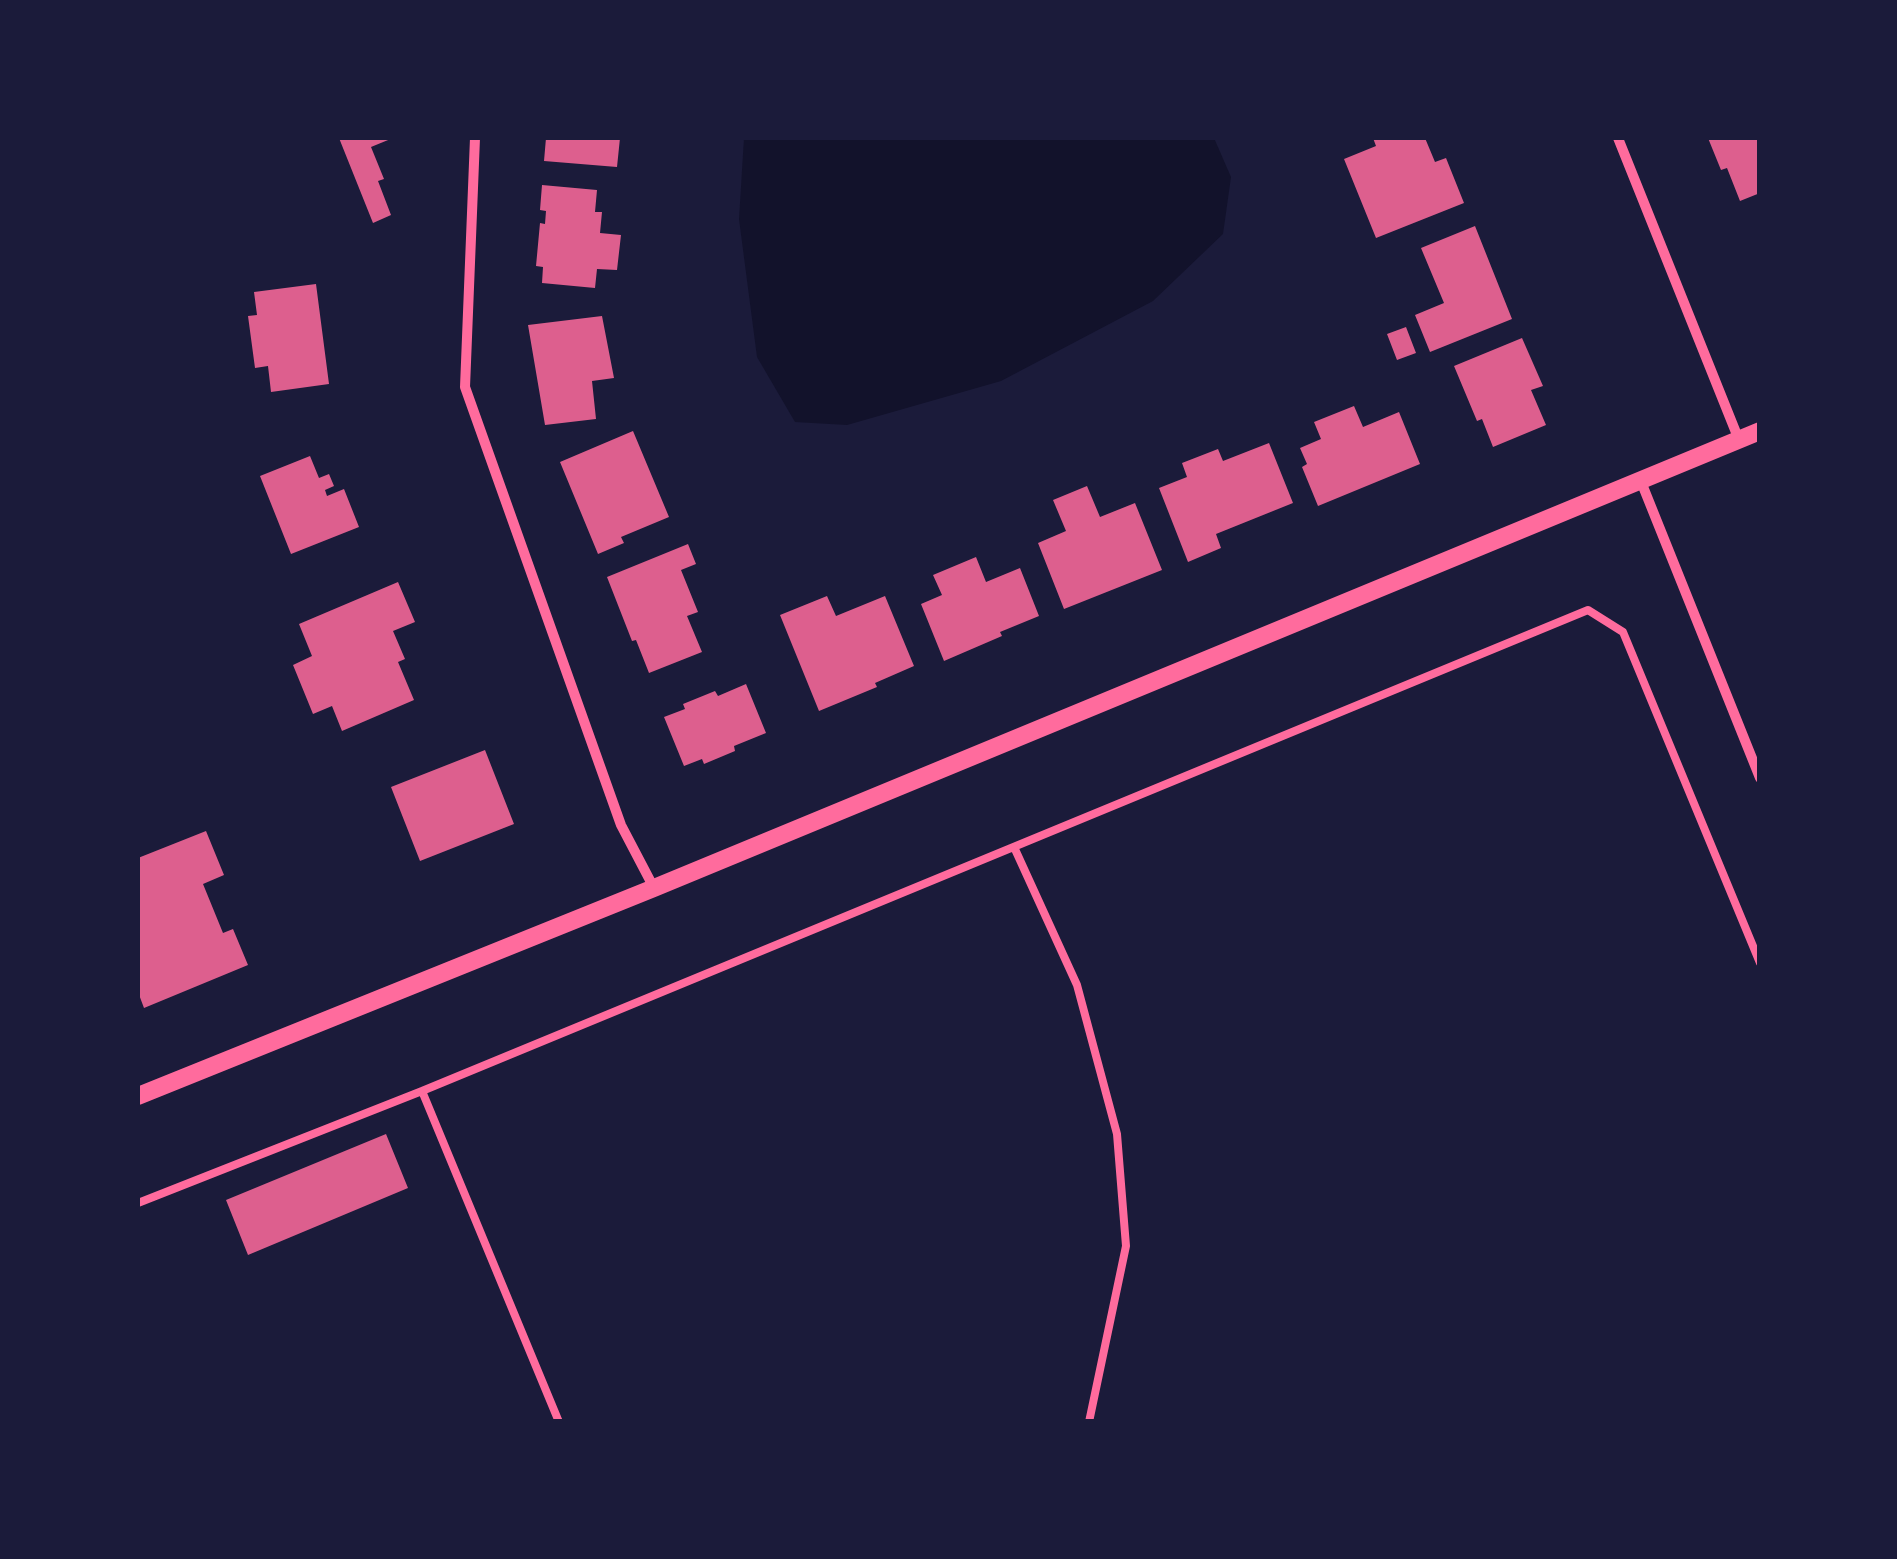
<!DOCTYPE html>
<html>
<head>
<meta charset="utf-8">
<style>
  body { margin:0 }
  #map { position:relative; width:1897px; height:1559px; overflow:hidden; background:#1b1b3a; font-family:Raleway,sans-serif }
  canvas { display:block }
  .frame { position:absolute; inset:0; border:140px solid #1b1b3a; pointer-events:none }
</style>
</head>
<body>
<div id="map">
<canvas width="1897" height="1559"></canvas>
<div class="frame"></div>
</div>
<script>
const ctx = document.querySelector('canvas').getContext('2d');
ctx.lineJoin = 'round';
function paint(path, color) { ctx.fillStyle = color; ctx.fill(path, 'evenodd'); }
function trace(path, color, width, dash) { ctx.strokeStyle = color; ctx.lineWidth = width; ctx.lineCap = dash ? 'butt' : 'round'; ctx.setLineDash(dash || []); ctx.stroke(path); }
const water = new Path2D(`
  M744 138H1214L1231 177 1223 234 1153 301 1001 381 847 425 795 422 757 357 739 219Z`);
const building = new Path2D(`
  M339 138H393L371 147 384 179 378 181 391 215 373 223Z
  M546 138H620L617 167 544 161Z
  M1373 138H1425L1435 162 1446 158 1464 203 1376 238 1344 159 1376 146Z
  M1708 138H1760V193L1740 201 1727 168 1721 170Z
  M542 185 597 190 595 212H602L600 233 621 235 617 270 597 269 595 288 542 283 543 267 536 266 540 223 545 224 546 211 540 210Z
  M1475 226 1512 319 1430 352 1415 315 1444 303 1421 248Z
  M316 284 329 384 271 392 268 366 255 368 248 316 257 315 254 292Z
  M602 316 614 378 592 381 596 419 545 425 528 325Z
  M1406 327 1416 353 1397 360 1387 334Z
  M1522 338 1543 386 1531 390 1546 425 1493 447 1482 419 1477 421 1454 366Z
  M1354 406 1363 427 1399 412 1420 464 1318 506 1302 467 1307 464 1300 448 1321 439 1314 422Z
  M633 431 669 517 621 537 624 543 598 554 560 462Z
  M1269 443 1293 503 1216 534 1221 548 1188 562 1159 488 1187 477 1182 463 1218 449 1223 461Z
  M310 456 319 478 329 474 334 486 325 490 327 496 344 489 359 527 291 554 260 476Z
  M1087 486 1100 517 1135 503 1162 570 1064 609 1038 543 1066 531 1053 500Z
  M688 544 696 564 681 570 698 612 687 616 702 652 649 673 636 640 632 641 607 577Z
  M976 557 986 582 1020 568 1039 616 1000 632 1002 636 944 661 921 604 942 595 933 575Z
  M398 582 415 622 393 631 405 659 398 662 414 700 342 731 332 706 313 714 293 665 312 656 299 624Z
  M827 596 836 616 885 596 914 666 875 683 877 687 819 711 780 615Z
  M746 684 766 733 734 746 735 751 704 764 702 759 684 766 664 717 685 709 683 704 715 691 718 696Z
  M485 750 514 824 420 861 391 787Z
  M206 831 224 875 203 884 223 933 233 929 248 965 144 1008 138 992V858Z
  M386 1134 408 1188 248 1255 226 1200Z`);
const service = new Path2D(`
  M1014 847 1077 985 1117 1134 1126 1246 1089 1422
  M422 1091 1588 610 1623 632 1760 963
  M138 1203 422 1091 559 1422`);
const minor = new Path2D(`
  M475 138 465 387 621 825 654 888
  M1618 138 1739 440
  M1640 479 1760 778`);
const tertiary = new Path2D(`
  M138 1096 654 888 1760 431`);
paint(water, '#12122b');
paint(building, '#dd5f8e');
trace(service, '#ff6b9d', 8);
trace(minor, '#ff6b9d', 10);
trace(tertiary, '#ff6b9d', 18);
</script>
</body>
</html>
